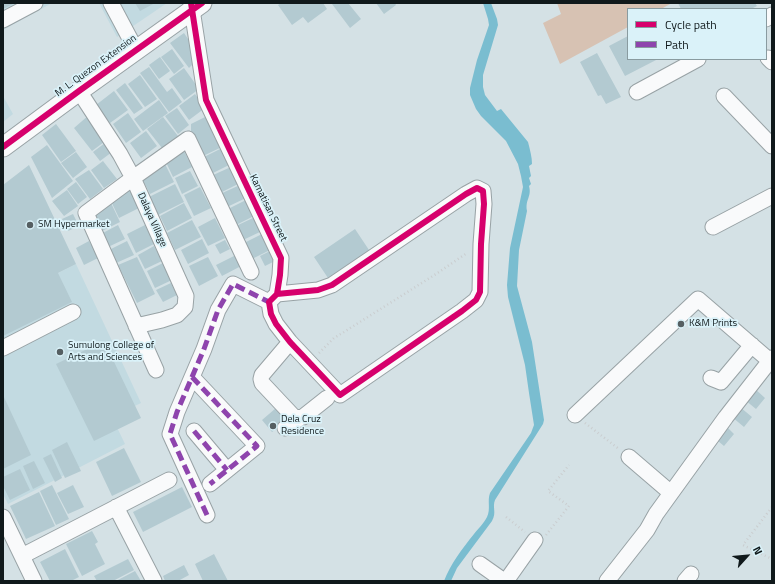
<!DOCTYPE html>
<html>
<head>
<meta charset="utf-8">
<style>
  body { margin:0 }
  #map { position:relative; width:775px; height:584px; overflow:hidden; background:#d4e1e5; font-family:"Titillium Web",sans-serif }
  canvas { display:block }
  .frame { position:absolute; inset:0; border:4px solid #10191b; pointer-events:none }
  .legend { position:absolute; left:627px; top:8px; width:140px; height:52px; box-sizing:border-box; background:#daf2f9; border:1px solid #899ba0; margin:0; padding:5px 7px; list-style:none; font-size:12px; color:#10191b }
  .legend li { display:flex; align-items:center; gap:8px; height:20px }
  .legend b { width:20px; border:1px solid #899ba0 }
  .north { position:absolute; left:727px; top:536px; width:40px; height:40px; -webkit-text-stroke:3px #daf2f9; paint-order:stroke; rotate:63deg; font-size:11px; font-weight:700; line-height:16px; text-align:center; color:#10191b }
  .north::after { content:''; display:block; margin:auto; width:14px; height:18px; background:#10191b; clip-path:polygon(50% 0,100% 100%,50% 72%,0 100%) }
</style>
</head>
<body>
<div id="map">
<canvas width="775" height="584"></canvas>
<div class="frame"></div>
<ul class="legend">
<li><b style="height:5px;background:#d6006c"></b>Cycle path</li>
<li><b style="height:5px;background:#8e44ad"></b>Path</li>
</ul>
<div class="north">N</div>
</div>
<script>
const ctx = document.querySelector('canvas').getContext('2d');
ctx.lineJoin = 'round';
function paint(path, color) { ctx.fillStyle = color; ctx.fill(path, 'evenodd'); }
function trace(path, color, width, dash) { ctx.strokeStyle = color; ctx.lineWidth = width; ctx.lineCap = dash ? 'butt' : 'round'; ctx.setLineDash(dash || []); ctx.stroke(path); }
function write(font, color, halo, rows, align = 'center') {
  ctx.font = font + ' "Titillium Web",sans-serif'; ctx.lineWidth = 3.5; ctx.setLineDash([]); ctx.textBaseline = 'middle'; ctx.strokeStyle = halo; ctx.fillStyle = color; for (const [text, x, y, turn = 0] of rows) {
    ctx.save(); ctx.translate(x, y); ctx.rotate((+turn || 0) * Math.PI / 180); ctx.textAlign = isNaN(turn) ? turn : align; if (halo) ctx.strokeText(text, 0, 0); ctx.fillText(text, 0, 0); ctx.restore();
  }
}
const built = new Path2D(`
  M3 3H52L3 30Z
  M99 3H167L117 37Z
  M3 96 13 114 3 122Z
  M76 264 141 403 112 417 125 444 8 504 3 494V301Z`);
const green = new Path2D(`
  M557 3H672L661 9H628V27L560 64 543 23 561 14Z`);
const water = new Path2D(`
  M483 3H491L497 19 498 25 483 75V87L485 95 497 111 501 109 528 142C530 150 532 157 532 164L529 166 531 176 529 178 531 184 529 186C532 197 525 199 527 211L519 250 517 286 532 342 544 420 543 424 495 500C492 508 497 512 492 521L457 568 451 581H444C451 563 462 549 474 534 478 529 484 523 487 517 491 509 487 501 490 493L531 433 534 425 529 393 525 365 508 297 507 285 510 248 523 187 521 176 518 164 506 141 481 116 476 109 470 95V88L477 60 489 25 488 19Z`);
const building = new Path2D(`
  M3 3H15L3 9Z
  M135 3H155L140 11Z
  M281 3H323L327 9 308 23 303 17 292 25 278 5Z
  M334 3H348L361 19 350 28 332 4Z
  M376 3H395L396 5 384 14Z
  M678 3H755L757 6 751 9H681Z
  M184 33 192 45 193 64 189 68 170 43Z
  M628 36V59H658L625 76 609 46Z
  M172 49 184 66 174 74 161 57Z
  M597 53 621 97 606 104 601 95 598 96 580 62Z
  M160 57 170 71 159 79 149 65Z
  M149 67 167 92 172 88 182 102 169 112 140 73Z
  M184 68 199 89 184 100 169 79Z
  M140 75 157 99 145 107 128 84Z
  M125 83 143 108 134 114 116 90Z
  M114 91 128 110 110 123 96 105Z
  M195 94 205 108 189 120 179 106Z
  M159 100 168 113 143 131 134 119Z
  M177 108 189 125 178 134 165 116Z
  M128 113 141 132 126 143 113 124Z
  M211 114 226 145 201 157 191 136V124Z
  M89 115 108 139 92 151 74 128Z
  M163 117 178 136 162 148 147 129Z
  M56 124 76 151 61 162 42 135Z
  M146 131 157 146 141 158 130 143Z
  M109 140 116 149 100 161 93 152Z
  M47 145 73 181 52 198 31 157Z
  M222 148 231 164 211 174 202 158Z
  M183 149 192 167 173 177 164 158Z
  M76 152 87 167 73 178 61 163Z
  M103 161 117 179 104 188 91 170Z
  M165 164 174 182 150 194 141 176Z
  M29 165 76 264 58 273 72 302 3 336V185Z
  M233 166 242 182 220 193 211 176Z
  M89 170 103 189 90 199 75 179Z
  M190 171 198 186 182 194 175 178Z
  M76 182 87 197 78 204 67 189Z
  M175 184 184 202 158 215 149 197Z
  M240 185 246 198 227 207 220 194Z
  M200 187 211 208 194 216 184 195Z
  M130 189 139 208 119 218 110 199Z
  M67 190 78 206 64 216 52 201Z
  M248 199 256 215 234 226 226 210Z
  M111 203 120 222 100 232 91 213Z
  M184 203 192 218 167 231 160 216Z
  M73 214 79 226 68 231 62 219Z
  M255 217 262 231 243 240 236 226Z
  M215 218 225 238 208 246 198 227Z
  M192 220 201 237 175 250 167 233Z
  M118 225 125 239 108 247 101 234Z
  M145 225 154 244 136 253 127 234Z
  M355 229 371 253 330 281 314 257Z
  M262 234 270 250 250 260 242 244Z
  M202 239 209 253 188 264 181 250Z
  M225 240 230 249 220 254 215 245Z
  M89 241 98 258 84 265 76 248Z
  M127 241 134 255 116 263 109 250Z
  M154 246 162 261 145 269 138 255Z
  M270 251 275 261 265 266 260 256Z
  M238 254 243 265 222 276 216 265Z
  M137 257 155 294 137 303 118 265Z
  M208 257 218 276 199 286 189 266Z
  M163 263 172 280 155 288 147 271Z
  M171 283 177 295 163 302 156 290Z
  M104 341 141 418 94 441 56 364Z
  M754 388 765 398 756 409 745 400Z
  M3 395 31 455 3 469Z
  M740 407 752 417 744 427 732 417Z
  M276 408 287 420 272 432 262 420Z
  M728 428 734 434 724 446 718 441Z
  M67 442 81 471 65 478 52 450Z
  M124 448 141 482 112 496 96 462Z
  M51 454 62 478 55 482 43 458Z
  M34 461 45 483 33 489 23 466Z
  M20 469 30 490 10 500 3 486V477Z
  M52 485 69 519 56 525 40 491Z
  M73 485 84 507 68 514 57 493Z
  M182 487 192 507 143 532 133 512Z
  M39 492 55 526 26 539 10 506Z
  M92 531 98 542 95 544 105 564 82 576 66 544Z
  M65 549 79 577 71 581H50L40 562Z
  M214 554 228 581H203L195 564Z
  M128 559 134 570 113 581H97L94 576Z
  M184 565 189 575 178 581H165L163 576Z
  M135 571 141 581H116Z`);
const path = new Path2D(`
  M319 353 334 338 344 332 436 274 467 253
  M585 423 619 449
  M772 507 743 545 772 559
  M506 517 525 532
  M546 535 569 506 548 491 569 465`);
const minor = new Path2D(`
  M111 3 136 50
  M191 3 206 100 281 258 280 275 277 294 269 302 271 314 276 324 290 342 340 395 462 311 476 300 480 292 481 244 484 204 483 191 477 188 466 194 332 285 318 290 277 294
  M766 19 772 15
  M3 20 35 3
  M768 58 772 62
  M79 91 120 154 133 178 186 296 185 307 177 315 162 320 136 326
  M637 92 698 59
  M724 96 772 146
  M713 227 772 196
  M290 342 262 375 261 379 262 383 293 416 296 418 303 417 327 398
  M3 348 73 312
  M156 370 86 213 133 178 188 139 251 272
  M192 377 257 446 210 484
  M711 378 721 382 752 345
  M575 415 698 299 770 361
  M285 428 300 418
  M194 431 227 470
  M629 457 671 493
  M116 507 154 581
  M207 515 170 434 177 412 204 349 218 310 233 284 269 302
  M3 517 34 581
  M22 556 169 480
  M480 564 504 581
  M506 581 535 540
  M607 581 647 530 656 514 726 417 772 358
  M685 581 691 574`);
const major = new Path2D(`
  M3 147 79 91 202 3`);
const quiet = new Path2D(`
  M192 377 257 446 210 484
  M194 431 227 470
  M207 515 170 434 177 412 204 349 218 310 233 284 269 302`);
const cycleway = new Path2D(`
  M191 3 206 100 281 258 280 275 277 294 269 302 271 314 276 324 290 342 340 395 462 311 476 300 480 292 481 244 484 204 483 191 477 188 466 194 332 285 318 290 277 294
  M3 147 79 91 202 3`);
const markers = [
  [30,225,4,"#555f62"],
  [681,324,4,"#555f62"],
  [60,352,4,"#555f62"],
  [273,426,4,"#555f62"]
];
const streetNames = [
  ["M. L. Quezon Extension",96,66,-36],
  ["Kamatisan Street",268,208,64],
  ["Dalaya Village",152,220,66]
];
const poiNames = [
  ["SM Hypermarket",38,225],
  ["K&M Prints",689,324],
  ["Sumulong College of",68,346],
  ["Arts and Sciences",68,358],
  ["Dela Cruz",281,420],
  ["Residence",281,432]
];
paint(built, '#c2dae1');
paint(green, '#d7c2b3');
paint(water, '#7abdd0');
paint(building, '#b3cad1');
trace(minor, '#98a2a5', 17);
trace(major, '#98a2a5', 21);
trace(path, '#cacdcf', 2.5, [1, 3]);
trace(minor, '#f9fafb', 15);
trace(major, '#f9fafb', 19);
trace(quiet, '#8e44ad', 5, [10, 5]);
trace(cycleway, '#d6006c', 6);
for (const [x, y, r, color] of markers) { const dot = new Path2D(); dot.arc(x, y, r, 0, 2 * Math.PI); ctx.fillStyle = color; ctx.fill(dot); trace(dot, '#daf2f9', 1.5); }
write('10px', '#10191b', '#daf2f9', streetNames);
write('10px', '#10191b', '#daf2f9', poiNames, 'left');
</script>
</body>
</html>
